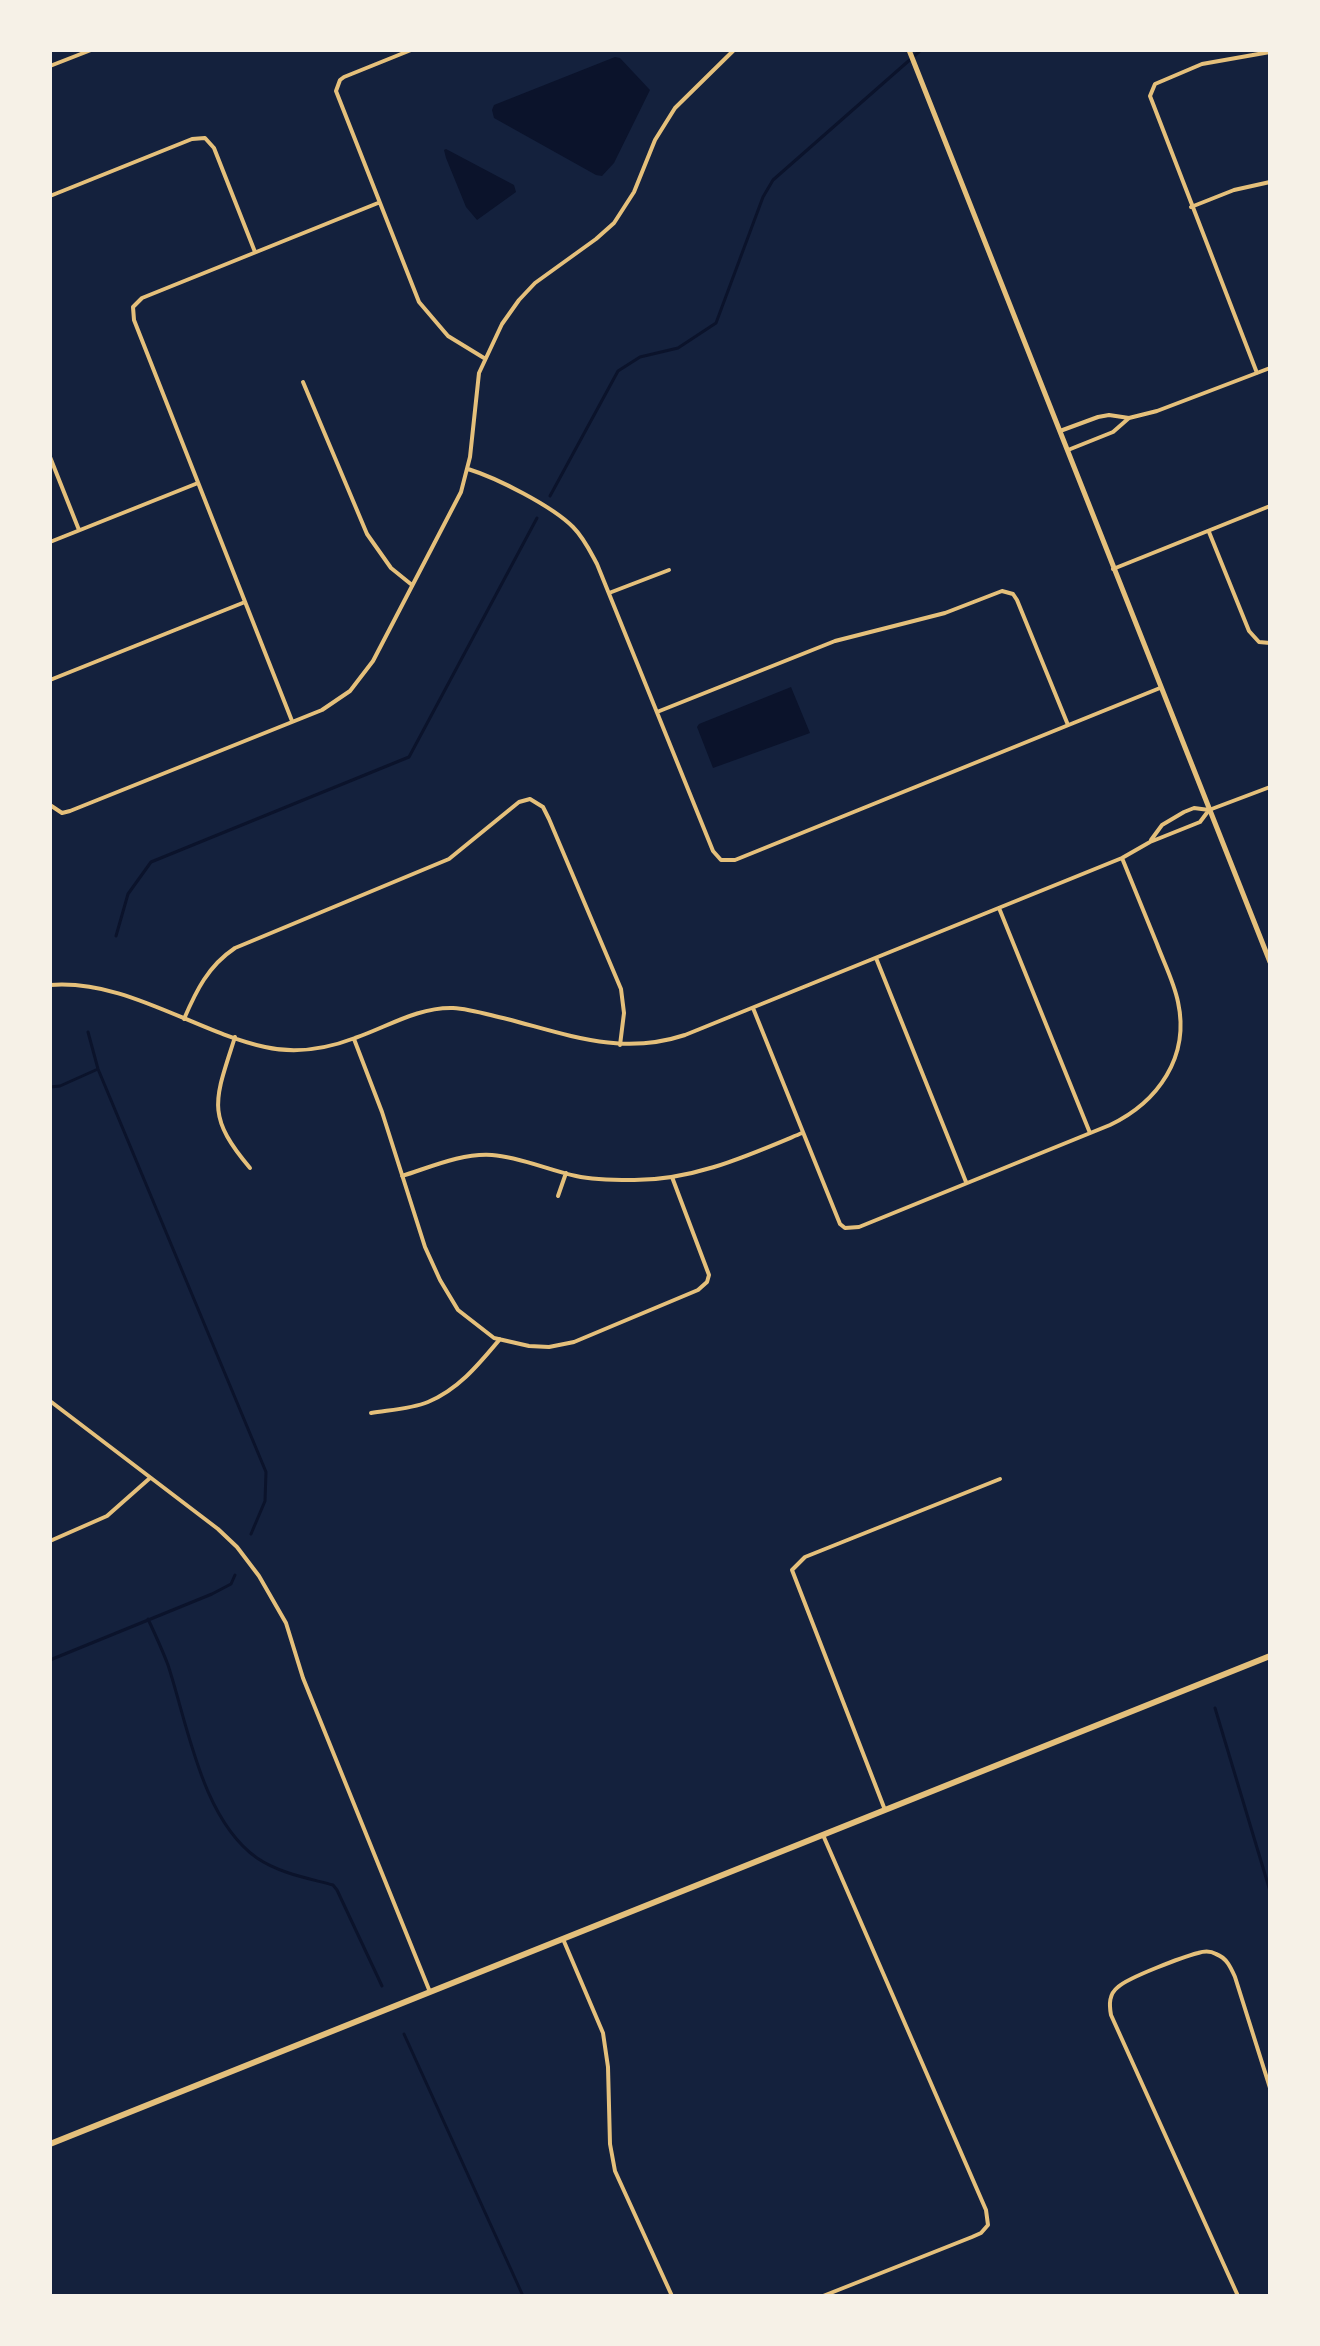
<!DOCTYPE html>
<html>
<head>
<meta charset="utf-8">
<style>
  body { margin:0 }
  #map { position:relative; width:1320px; height:2346px; overflow:hidden; background:#14213d; font-family:Overpass,sans-serif }
  canvas { display:block }
  .frame { position:absolute; inset:0; border:52px solid #f6f1e7; pointer-events:none }
</style>
</head>
<body>
<div id="map">
<canvas width="1320" height="2346"></canvas>
<div class="frame"></div>
</div>
<script>
const ctx = document.querySelector('canvas').getContext('2d');
ctx.lineJoin = 'round';
function paint(path, color) { ctx.fillStyle = color; ctx.fill(path, 'evenodd'); }
function trace(path, color, width, dash) { ctx.strokeStyle = color; ctx.lineWidth = width; ctx.lineCap = dash ? 'butt' : 'round'; ctx.setLineDash(dash || []); ctx.stroke(path); }
const water = new Path2D(`
  M615 57 620 58 650 90 614 163 602 176 596 175 494 118 492 110 494 105Z
  M446 149 514 185 516 192 477 220 466 207 446 158 444 150Z
  M791 687 810 733 713 768 697 727 699 724Z`);
const stream = new Path2D(`
  M550 496 618 371 640 357 678 348 716 323 763 197 773 180 921 50
  M116 936 128 894 151 862 409 757 537 518
  M88 1032 98 1069 266 1472 265 1501 251 1534
  M50 1087 60 1086 98 1069
  M148 1619C155 1634 162 1649 168 1665 188 1726 202 1819 257 1858 279 1873 307 1878 333 1885L337 1890 382 1986
  M50 1660 212 1594 231 1584 235 1575
  M1215 1708 1270 1891
  M404 2034 523 2296`);
const minor = new Path2D(`
  M411 50 344 77 340 80 336 91 419 302 448 336 484 358
  M50 66 91 50
  M50 196 192 139 205 138 214 148 255 252
  M1191 207 1234 190 1270 182
  M1257 373 1150 96 1155 84 1202 64 1270 52
  M303 382 367 534 391 568 412 585
  M1060 431 1098 417 1109 415 1129 418 1157 411 1270 368
  M1068 450 1113 432 1129 418
  M50 457 79 530
  M468 469C497 478 552 506 573 527 584 538 590 551 597 564L713 851 721 860H735L1160 688
  M1209 532 1249 631 1259 642 1270 643
  M50 542 198 483
  M1113 569 1270 506
  M609 593 669 570
  M50 680 245 602
  M657 712 835 641 945 613 1002 591 1013 594 1017 600 1068 725
  M292 721 134 320 133 307 142 298 378 203
  M50 805 62 813 70 811 322 710 350 691 373 661 461 492 470 457 479 373 502 324 519 300 535 283 596 239 614 223 634 192 655 140 675 108 734 50
  M1151 840 1162 825 1184 812 1194 808 1209 810 1270 787
  M999 908 1090 1133
  M876 958 966 1182
  M50 985C126 979 193 1031 265 1047 295 1054 326 1049 355 1038 387 1027 418 1007 453 1008 471 1009 489 1015 507 1019 569 1035 621 1056 685 1035L1122 858 1150 842 1200 822 1209 810
  M753 1008 840 1224 845 1228 859 1227 1110 1125C1158 1102 1190 1057 1178 1002 1174 982 1164 963 1157 944 1145 915 1134 887 1122 858
  M184 1019C196 991 208 966 235 948L449 859 519 802 530 799 543 807 549 819 621 989 624 1013 620 1045
  M235 1037C215 1100 205 1115 250 1168
  M354 1039 382 1112 425 1247 440 1280 458 1310 494 1338 529 1346 549 1347 574 1342 698 1290 707 1282 709 1275 672 1177
  M402 1176C431 1167 461 1153 492 1155 520 1157 548 1170 576 1176 594 1180 613 1180 631 1180 692 1181 747 1156 802 1133
  M558 1196 566 1173
  M50 1401 218 1529 237 1547 259 1576 286 1623 303 1678 430 1992
  M371 1413C389 1410 411 1409 428 1402 459 1389 479 1364 500 1339
  M50 1541 107 1516 150 1478
  M885 1810 792 1570 805 1557 1000 1479
  M823 1835 986 2210 988 2225 981 2233 972 2237 823 2296
  M563 1939 603 2033 608 2067 610 2144 615 2171 672 2296
  M1238 2296 1111 2015C1109 2004 1109 1994 1118 1987 1129 1977 1183 1957 1198 1953 1204 1951 1211 1951 1216 1954 1227 1958 1231 1968 1235 1977L1270 2088`);
const tertiary = new Path2D(`
  M909 50 1270 962`);
const secondary = new Path2D(`
  M50 2144 1270 1656`);
paint(water, '#0b132b');
trace(stream, '#0b132b', 3);
trace(minor, '#e5c07b', 4);
trace(tertiary, '#e5c07b', 5);
trace(secondary, '#e5c07b', 6);
</script>
</body>
</html>
